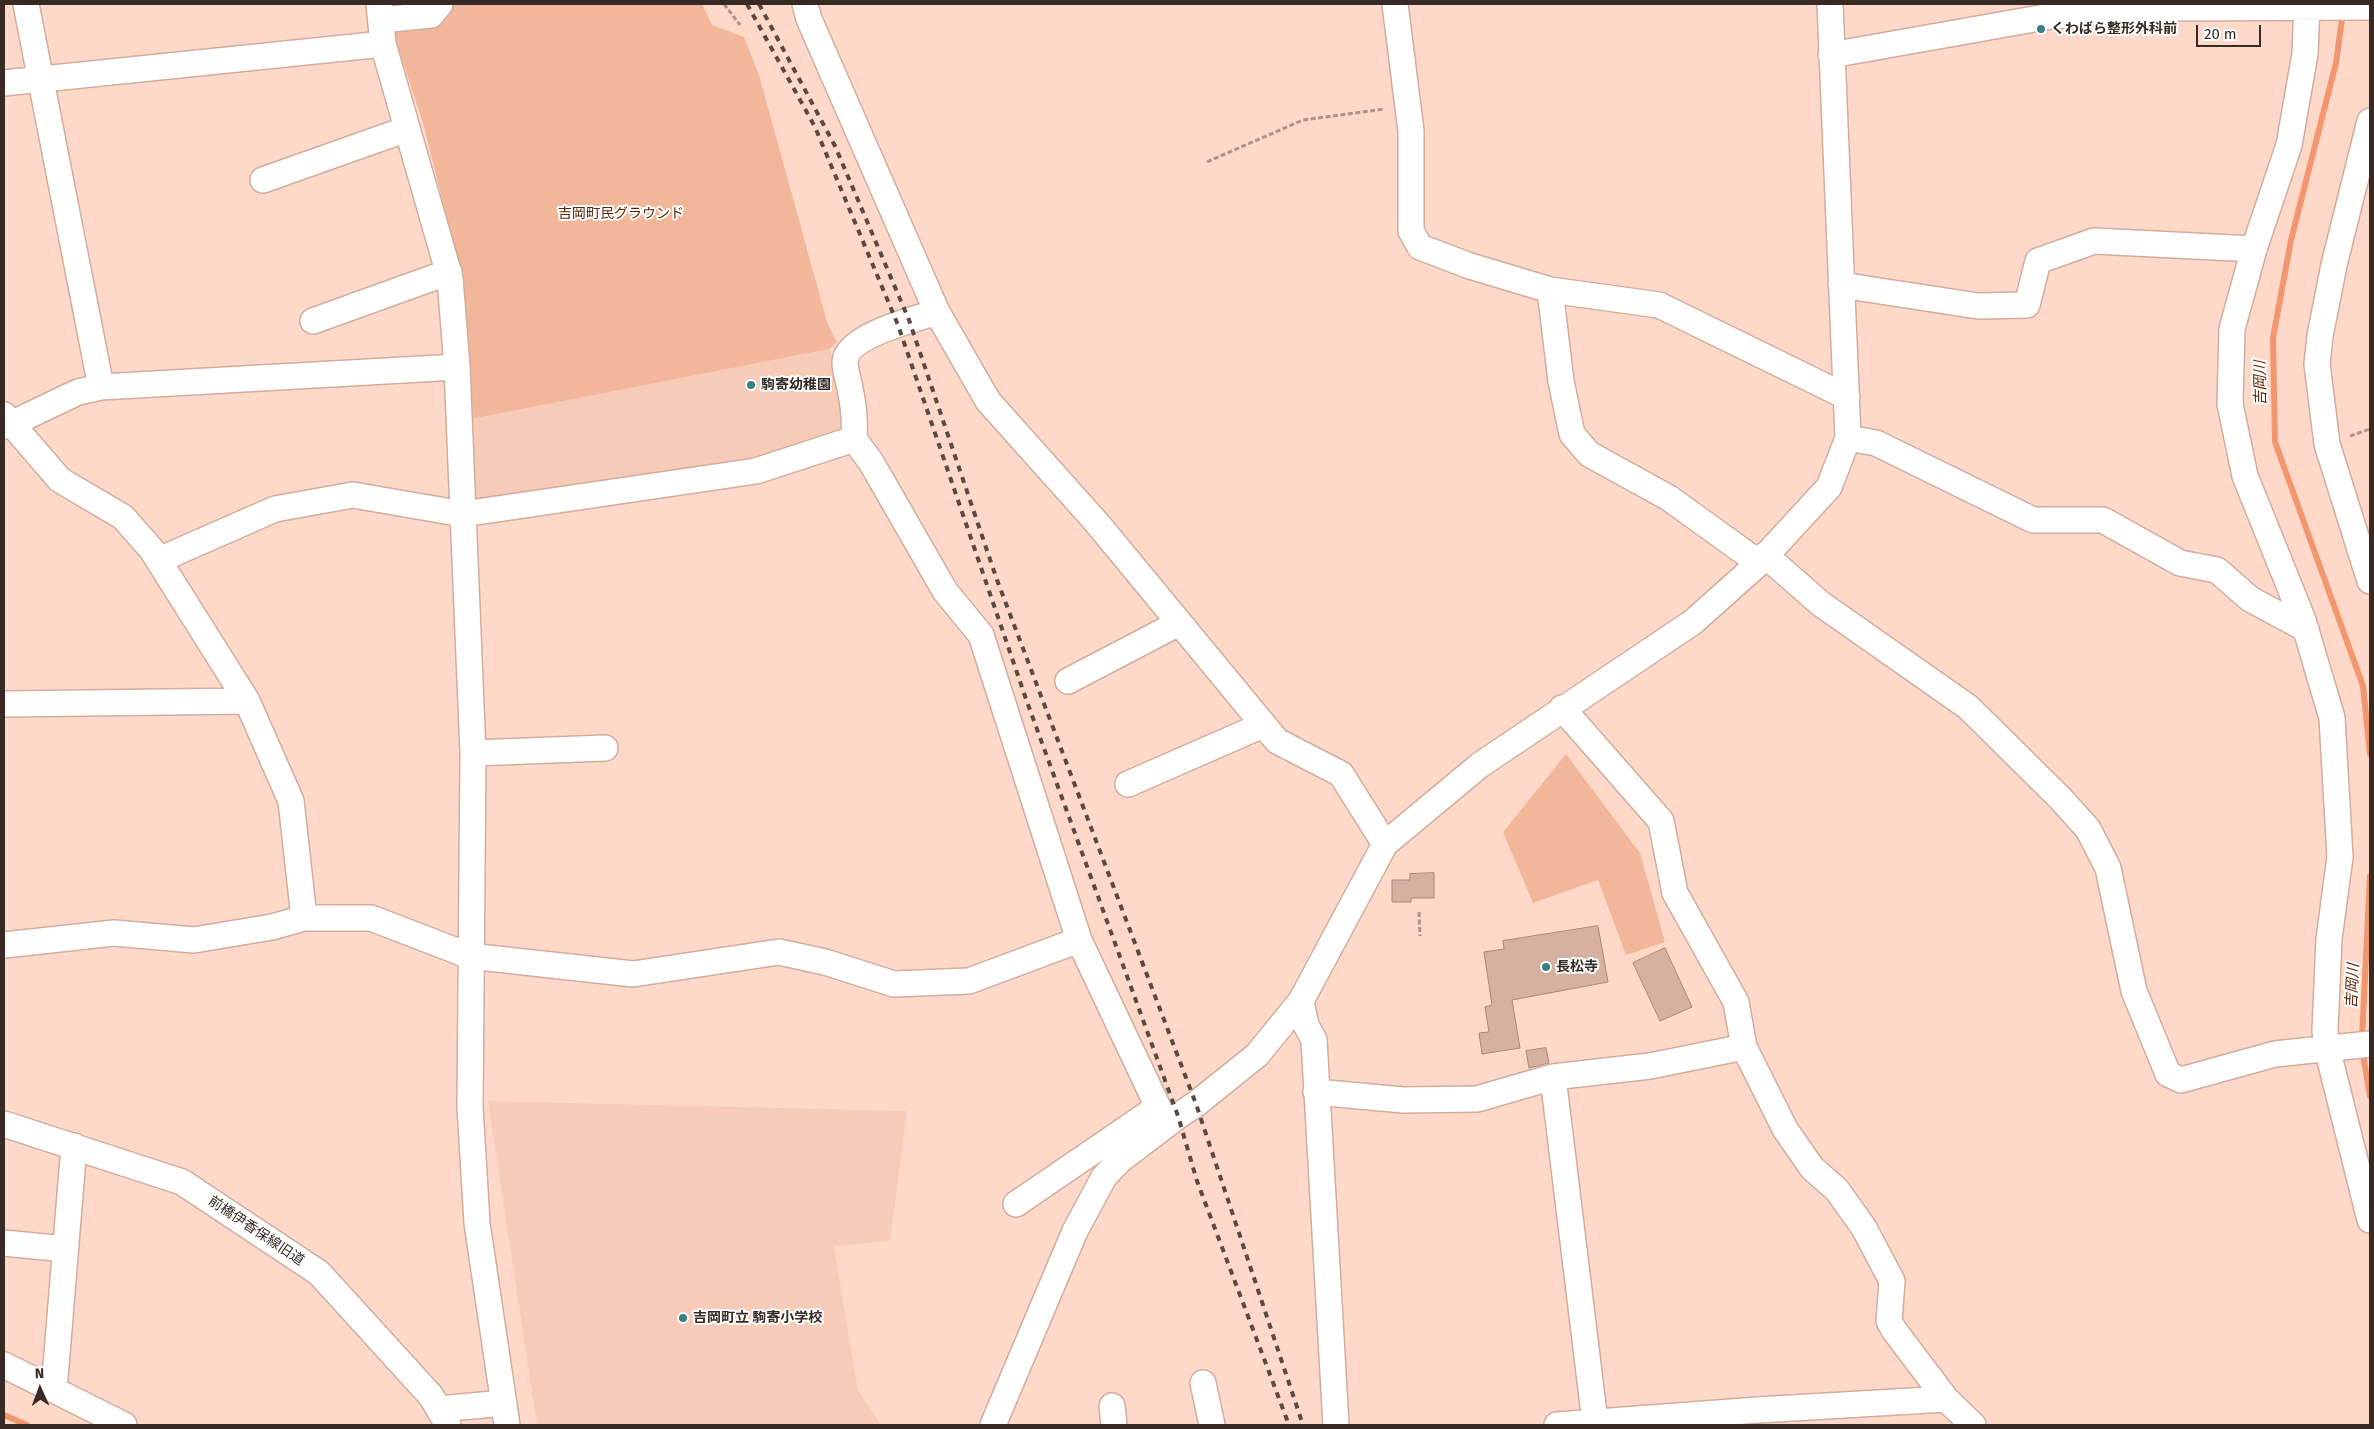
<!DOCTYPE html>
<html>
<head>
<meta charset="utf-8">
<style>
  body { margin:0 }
  #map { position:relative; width:2374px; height:1429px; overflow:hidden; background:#fed9c9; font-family:"Fira Sans",sans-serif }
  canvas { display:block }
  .frame { position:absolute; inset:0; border:5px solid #372a24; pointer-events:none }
  .north { position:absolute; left:15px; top:1364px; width:50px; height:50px; -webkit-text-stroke:4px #fff; paint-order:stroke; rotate:358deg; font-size:14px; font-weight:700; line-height:20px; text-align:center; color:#372a24 }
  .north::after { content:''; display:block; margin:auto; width:18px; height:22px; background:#372a24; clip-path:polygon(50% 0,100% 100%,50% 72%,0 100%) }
  .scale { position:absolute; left:2196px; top:25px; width:65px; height:22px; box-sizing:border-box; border:2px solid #372a24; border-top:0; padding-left:6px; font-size:15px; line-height:18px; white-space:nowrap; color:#372a24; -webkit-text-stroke:4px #fff; paint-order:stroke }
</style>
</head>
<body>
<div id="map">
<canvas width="2374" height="1429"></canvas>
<div class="frame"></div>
<div class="north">N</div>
<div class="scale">20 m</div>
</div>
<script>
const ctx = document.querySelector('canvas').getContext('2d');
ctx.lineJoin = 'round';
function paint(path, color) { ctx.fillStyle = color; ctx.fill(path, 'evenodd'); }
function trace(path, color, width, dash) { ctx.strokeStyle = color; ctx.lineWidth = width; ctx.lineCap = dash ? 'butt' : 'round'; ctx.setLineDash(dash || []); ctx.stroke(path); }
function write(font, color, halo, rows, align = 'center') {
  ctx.font = font + ' "Fira Sans","Noto Sans JP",sans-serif'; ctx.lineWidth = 4; ctx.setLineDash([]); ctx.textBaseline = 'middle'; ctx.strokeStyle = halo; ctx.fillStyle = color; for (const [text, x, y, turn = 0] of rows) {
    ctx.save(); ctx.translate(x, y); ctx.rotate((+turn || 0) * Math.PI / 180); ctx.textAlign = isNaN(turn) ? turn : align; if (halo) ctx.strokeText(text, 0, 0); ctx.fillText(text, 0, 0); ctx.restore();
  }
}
const built = new Path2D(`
  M829 349 837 362 849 418 838 435 714 467 479 501 469 490 471 419Z
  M488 1101 907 1111 890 1241 834 1246 858 1390 881 1425H537Z`);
const green = new Path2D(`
  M450 4H702L712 25 744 37 759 75 828 325 837 342 829 349 471 419 463 282 423 123 393 32 438 20Z
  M1566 754 1640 853 1665 942 1626 955 1598 880 1533 903 1503 832Z`);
const stream = new Path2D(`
  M2343 12 2336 63 2291 240 2273 338 2275 442 2363 686 2370 754
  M2362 1039 2370 876
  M2362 1049 2370 1096
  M4 1415 27 1425`);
const building = new Path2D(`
  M1434 873V898H1411V902H1392V880H1410V874Z
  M1598 926 1608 982 1512 1000 1520 1048 1482 1054 1479 1033 1489 1032 1485 1007 1492 1005 1484 952 1504 949 1503 941Z
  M1665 948 1692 1007 1660 1021 1633 963Z
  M1546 1048 1549 1063 1529 1068 1526 1051Z`);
const path = new Path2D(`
  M724 4 740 25
  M1207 162 1303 120 1385 109
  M2350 436 2370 429
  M1419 912 1420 936`);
const minor = new Path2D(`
  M26 4 101 387
  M379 4 383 44 450 278 457 367 473 753 470 1107 477 1223 507 1425
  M805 4 809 19 937 312 988 401 1097 523 1277 741 1341 774 1385 844
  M1395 4 1411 131V231L1420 247 1470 266 1550 290 1659 305 1847 397
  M2307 4 2305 54 2289 145 2254 249 2232 329 2230 404 2245 476 2303 620 2332 718 2340 857 2329 939 2325 1030 2327 1048 2370 1220
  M381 20 431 15 440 4
  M1831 55 2051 16 2172 8 2370 7
  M4 83 383 44
  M2370 121 2334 265 2320 336 2317 364 2327 444 2370 581
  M263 180 407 129
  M1841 285 1978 306 2027 305 2038 261 2094 241 2254 249
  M1550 290 1561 381 1572 434 1589 454 1669 498 1759 563
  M313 321 449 272
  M4 415 60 480 123 517 152 550 247 701 291 801 304 918
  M4 426 11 424 78 392 101 387 457 367
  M1848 438 1876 443 2033 520H2103L2180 563 2217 570 2250 599 2306 629
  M1765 555 1821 604 1968 707 2060 798 2088 829 2108 868 2134 991 2168 1074 2181 1080 2275 1054 2370 1044
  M159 560 275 509 353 495 463 514 756 471 854 439
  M1068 681 1179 623
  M4 704 247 701
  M1562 708 1661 821 1675 893 1736 1002 1744 1047 1785 1129 1812 1168 1837 1190 1864 1228 1892 1281 1889 1321 1894 1330 1946 1399 1973 1425
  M473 753 605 748
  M1128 784 1263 725
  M4 945 114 933 194 940 272 927 304 918H371L470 956 633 974 779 952 825 962 894 984 969 981 1079 940 981 635 945 591 871 462 854 439C855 422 854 406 850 389 849 381 845 371 845 362 846 336 915 319 937 312
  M1301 1001 1306 1025 1314 1040 1336 1425
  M1553 1077 1595 1422
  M1316 1092 1403 1100 1477 1099 1553 1077 1650 1066 1744 1047
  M4 1124 182 1182 319 1273 431 1396 448 1425
  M1016 1204 1158 1107 1079 940
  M4 1243 65 1249
  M4 1365 124 1425
  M1203 1383 1212 1425
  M54 1390 74 1146
  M1112 1406 1114 1425
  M439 1409 504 1403
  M993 1425 1075 1231 1104 1177 1120 1160 1178 1116 1196 1104 1257 1055 1301 1001 1385 844 1480 765 1693 622 1759 563 1829 487 1848 438 1830 4
  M1557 1425 1758 1410 1946 1399`);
const rail = new Path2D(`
  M747 4 815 127 898 325 1026 699 1178 1116 1197 1181 1289 1425
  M759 4 835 146 909 320 997 580 1196 1104 1303 1425`);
const markers = [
  [2041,29,5,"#38807f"],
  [751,385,5,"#38807f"],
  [1546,967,5,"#38807f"],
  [683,1318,5,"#38807f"]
];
const poiNames = [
  ["くわばら整形外科前",2051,29],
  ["駒寄幼稚園",761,385],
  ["長松寺",1556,967],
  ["吉岡町立 駒寄小学校",693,1318]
];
const parkNames = [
  ["吉岡町民グラウンド",621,214]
];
const streetNames = [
  ["前橋伊香保線旧道",256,1231,34]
];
const waterNames = [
  ["吉岡川",2261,383,-91],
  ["吉岡川",2353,986,-87]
];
paint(built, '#f6cbb8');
paint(green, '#f2b69b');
trace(stream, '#f1966e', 6);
paint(building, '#d5b1a2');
trace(building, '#a98778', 1);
trace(minor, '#d1ad9e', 28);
trace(path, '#ae9387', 3, [5, 2.5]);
trace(minor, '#fff', 25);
trace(rail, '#5a4941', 4, [6, 6]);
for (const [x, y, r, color] of markers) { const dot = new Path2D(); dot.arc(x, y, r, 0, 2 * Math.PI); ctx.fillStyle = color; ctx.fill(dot); trace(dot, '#fff', 2); }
write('bold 14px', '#372a24', '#fff', poiNames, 'left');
write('14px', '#5e2608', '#fff', parkNames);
write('14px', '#372a24', '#fff', streetNames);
write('italic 15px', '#5a2203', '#fff', waterNames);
</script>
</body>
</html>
